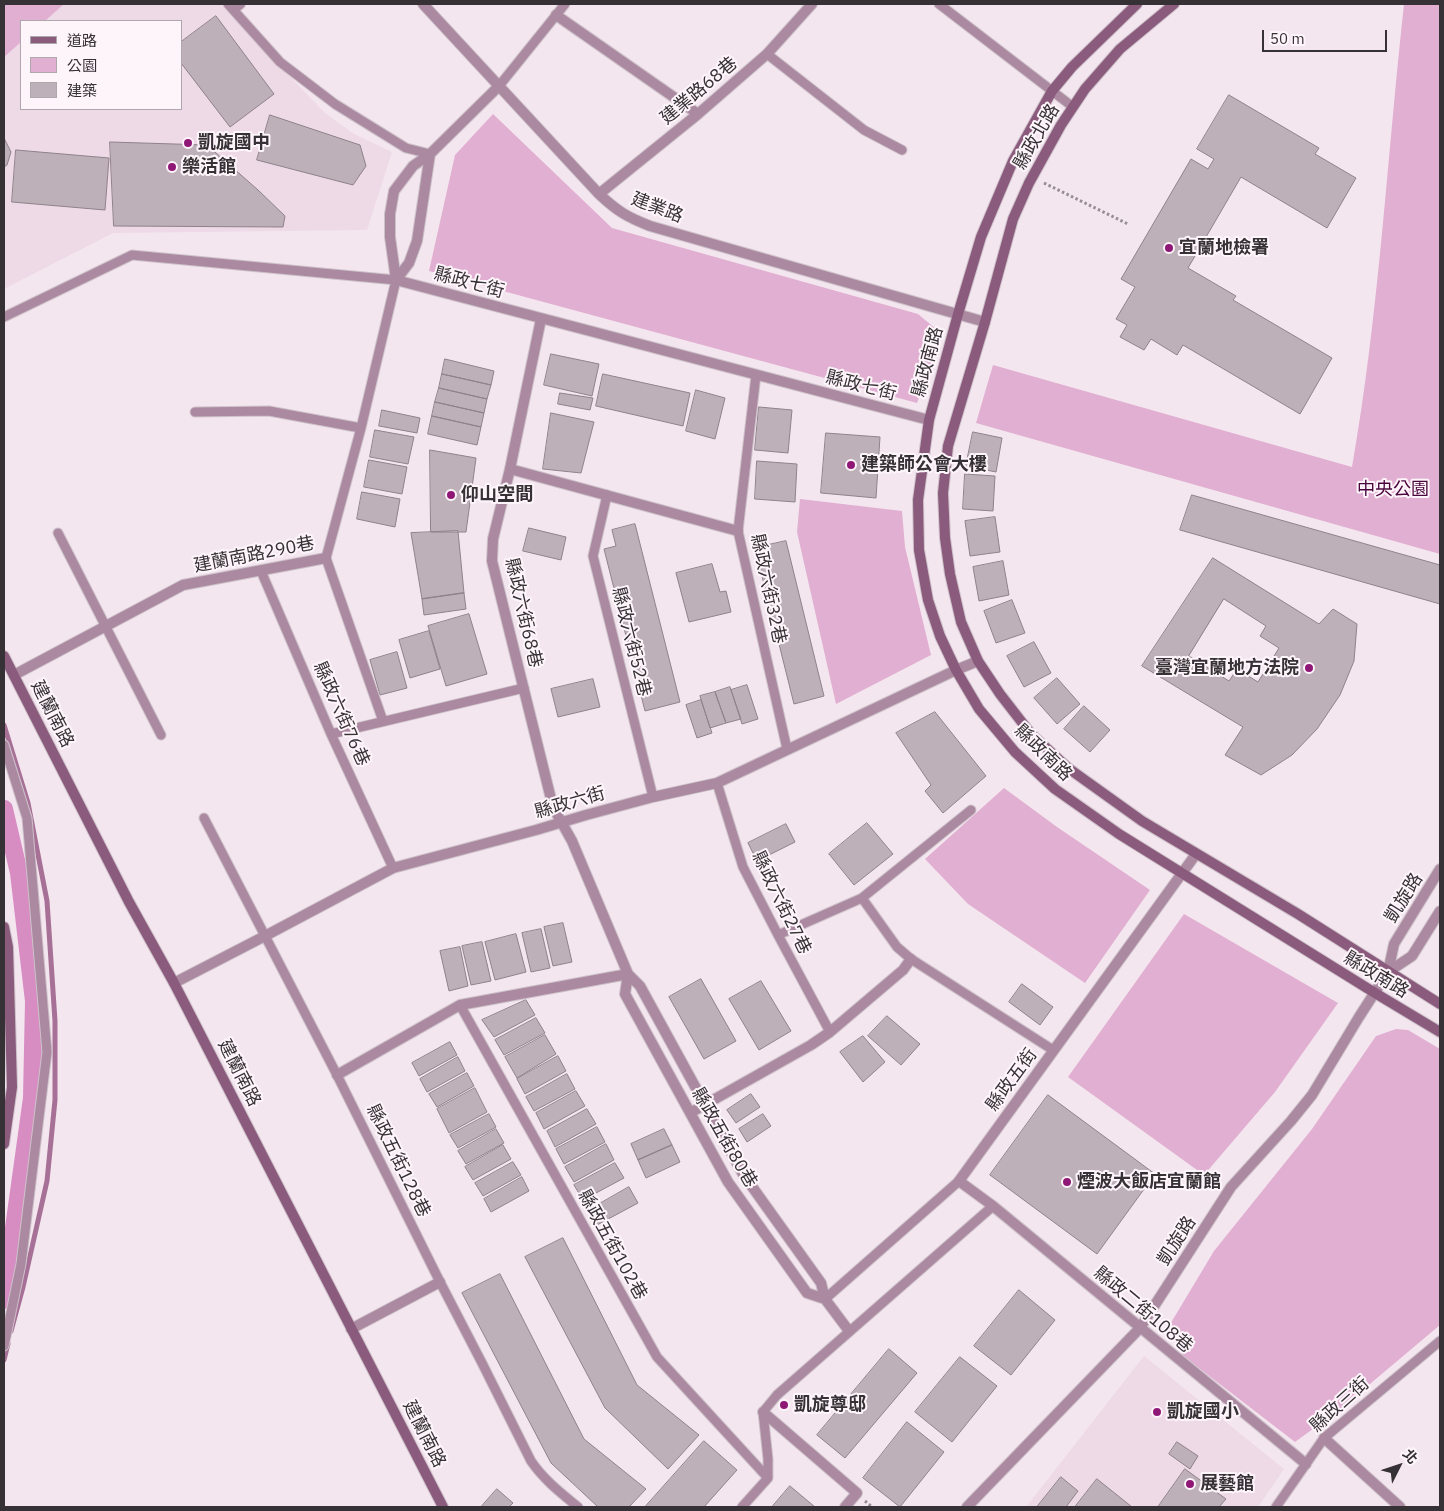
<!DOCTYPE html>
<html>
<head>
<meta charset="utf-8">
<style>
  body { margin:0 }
  #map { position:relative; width:1444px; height:1511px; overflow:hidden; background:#f4e6ef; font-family:"IBM Plex Sans","Noto Sans TC",sans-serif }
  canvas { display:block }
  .frame { position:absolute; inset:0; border:5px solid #363134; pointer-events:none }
  .legend { position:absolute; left:20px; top:20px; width:162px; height:90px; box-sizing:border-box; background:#fef5fb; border:1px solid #aea7ab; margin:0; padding:6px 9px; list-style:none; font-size:15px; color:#363134 }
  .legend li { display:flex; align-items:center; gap:10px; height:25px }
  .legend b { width:25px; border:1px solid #aea7ab }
  .north { position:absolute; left:1374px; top:1441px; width:50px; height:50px; -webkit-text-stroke:4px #fef5fb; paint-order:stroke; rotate:49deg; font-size:14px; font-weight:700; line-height:20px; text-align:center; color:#363134 }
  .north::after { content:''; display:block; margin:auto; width:18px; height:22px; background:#363134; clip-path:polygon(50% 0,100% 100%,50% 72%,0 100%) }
  .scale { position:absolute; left:1262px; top:30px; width:125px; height:22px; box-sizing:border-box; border:2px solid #363134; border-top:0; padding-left:6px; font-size:15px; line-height:18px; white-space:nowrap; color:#363134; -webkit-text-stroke:4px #fef5fb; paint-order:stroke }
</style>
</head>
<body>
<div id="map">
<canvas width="1444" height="1511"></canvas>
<div class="frame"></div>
<ul class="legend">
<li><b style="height:6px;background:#8b5b7d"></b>道路</li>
<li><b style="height:14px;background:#e1afd1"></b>公園</li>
<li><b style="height:14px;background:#bdb0b8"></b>建築</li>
</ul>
<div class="north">北</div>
<div class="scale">50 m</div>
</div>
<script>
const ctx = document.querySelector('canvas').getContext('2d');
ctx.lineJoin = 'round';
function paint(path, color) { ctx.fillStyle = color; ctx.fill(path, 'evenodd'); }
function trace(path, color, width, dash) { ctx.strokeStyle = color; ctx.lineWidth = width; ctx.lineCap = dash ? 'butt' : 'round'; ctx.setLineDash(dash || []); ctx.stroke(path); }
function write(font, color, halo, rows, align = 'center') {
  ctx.font = font + ' "IBM Plex Sans","Noto Sans TC",sans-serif'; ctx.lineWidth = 4; ctx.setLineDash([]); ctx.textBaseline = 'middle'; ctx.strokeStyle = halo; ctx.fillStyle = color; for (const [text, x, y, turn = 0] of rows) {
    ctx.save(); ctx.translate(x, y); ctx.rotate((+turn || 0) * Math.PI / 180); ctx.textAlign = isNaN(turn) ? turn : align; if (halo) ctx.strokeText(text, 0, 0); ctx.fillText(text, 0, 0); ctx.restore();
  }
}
const built = new Path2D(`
  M4 4H220L325 113 354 134 392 152 367 230 113 233 4 289ZM21 21H181V109H21Z
  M1144 1356 1284 1469 1258 1507H1026Z`);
const green = new Path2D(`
  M4 4H64L45 21H21V42L4 57Z
  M1404 4H1440V554L976 423 993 365 1352 467C1379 314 1387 158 1404 4Z
  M493 114 612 228 918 314 942 334 917 403 429 271 455 155Z
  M800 499 902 511 905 547 931 655 836 704 797 532Z
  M1004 788 1057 827 1150 890 1085 983 968 904 925 859Z
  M1184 914 1338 1003 1275 1092 1204 1175 1068 1077Z
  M1396 1029 1408 1030 1440 1049V1325L1339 1410 1295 1442 1182 1355 1169 1326 1214 1251 1312 1129 1376 1036Z`);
const stream = new Path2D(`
  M4 725 28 803 47 901 55 1021V1100L47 1181 23 1287 11 1331
  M4 1360 8 1344`);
const canal = new Path2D(`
  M4 809 19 873 34 1001 32 1098 4 1300`);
const building = new Path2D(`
  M216 16 274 94 230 127 181 63V42Z
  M1229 95 1319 148 1315 154 1356 178 1327 228 1241 177 1188 268 1236 296 1233 300 1332 358 1300 414 1183 345 1177 355 1151 339 1144 350 1120 337 1127 325 1116 319 1135 287 1121 279 1191 159 1208 169 1214 159 1197 149Z
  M270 115 360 145 366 166 353 185 257 160Z
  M4 138 11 152 7 165 4 167Z
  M110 142 207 145 258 190 285 216 283 227 114 226Z
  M16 150 109 158 105 210 12 202Z
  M551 354 599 364 592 396 544 385Z
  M445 359 494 371 491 385 442 374Z
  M442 374 491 385 487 399 439 388Z
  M603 374 690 393 683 426 596 406Z
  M439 388 487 399 484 413 435 402Z
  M696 390 725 398 715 439 686 431Z
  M560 393 593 398 590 410 558 404Z
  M435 402 484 413 481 427 432 416Z
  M759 407 792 410 788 453 755 450Z
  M382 410 420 418 417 433 379 426Z
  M551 413 594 422 581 473 543 469Z
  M432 416 481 427 477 445 428 434Z
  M375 430 414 437 408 464 370 457Z
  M973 432 1002 438 996 472 966 466Z
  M826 433 880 437 876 498 821 493Z
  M430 450 476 458 466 532H431Z
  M369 460 407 467 402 494 364 487Z
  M757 461 797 464 795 502 755 499Z
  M965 474 995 476 993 511 963 509Z
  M362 492 400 499 395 527 357 519Z
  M1192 495 1440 565V604L1180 530Z
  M995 517 1000 552 970 556 965 521Z
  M635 524 680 702 645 711 604 549 616 546 612 530Z
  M529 528 566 537 561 560 523 551Z
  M458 531 464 593 422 599 411 533Z
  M786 541 824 696 794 704 755 548Z
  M1213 558 1319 624 1333 609 1357 624 1354 661 1340 695 1317 729 1292 755 1261 775 1225 755 1243 727 1142 666ZM1224 599 1266 626 1260 636 1279 648 1258 682 1237 669 1229 681 1189 656Z
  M1003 561 1009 595 979 601 973 567Z
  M712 564 720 592 726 591 731 612 689 622 676 573Z
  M464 593 466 609 424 615 422 599Z
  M1012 600 1025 633 996 643 984 611Z
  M469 614 487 674 446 686 428 626Z
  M429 631 440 669 410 678 399 640Z
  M1034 642 1051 673 1024 687 1007 656Z
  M397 652 407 688 380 695 370 660Z
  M1057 678 1080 704 1057 724 1034 698Z
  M593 679 600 707 558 717 551 689Z
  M747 685 758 719 742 724 731 690Z
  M730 687 741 719 726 723 715 692Z
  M715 692 726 723 710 728 700 696Z
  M701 700 712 733 697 738 686 705Z
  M1084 706 1110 730 1090 752 1064 729Z
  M935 712 986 776 943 813 925 791 931 785 896 733Z
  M867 823 893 854 854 885 829 854Z
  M786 824 795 842 757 861 748 843Z
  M563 923 572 962 553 966 544 927Z
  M541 929 550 968 531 972 522 933Z
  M516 934 526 972 495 980 485 942Z
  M482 942 491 981 471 985 462 946Z
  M460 947 468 986 449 991 440 951Z
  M701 979 736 1041 704 1059 669 997Z
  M761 981 791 1031 759 1050 729 999Z
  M1022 984 1053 1007 1040 1025 1009 1002Z
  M526 1000 535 1015 494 1037 482 1020Z
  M887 1016 920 1044 901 1065 868 1036Z
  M536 1018 545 1033 504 1055 495 1040Z
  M545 1035 556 1054 517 1078 505 1057Z
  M863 1036 885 1062 863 1082 840 1052Z
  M450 1042 457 1055 419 1076 412 1063Z
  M558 1056 566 1071 525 1094 517 1079Z
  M458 1057 465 1071 427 1092 420 1079Z
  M467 1073 474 1086 437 1107 429 1094Z
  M567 1074 575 1089 534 1111 526 1097Z
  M475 1088 487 1112 449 1133 437 1109Z
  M576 1091 585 1106 544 1129 536 1113Z
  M751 1094 760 1107 736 1123 727 1110Z
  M1048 1095 1155 1174 1097 1254 990 1175Z
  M587 1109 596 1124 555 1147 547 1131Z
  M489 1114 496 1127 458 1148 450 1135Z
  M763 1114 771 1126 747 1142 739 1129Z
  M597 1127 605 1142 564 1164 556 1149Z
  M496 1129 504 1143 466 1164 458 1151Z
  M664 1129 672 1145 638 1160 631 1144Z
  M606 1144 614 1160 574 1182 565 1167Z
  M503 1145 511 1159 473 1180 465 1167Z
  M672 1145 680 1162 646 1178 638 1160Z
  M513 1162 521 1175 483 1196 475 1183Z
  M615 1163 624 1178 583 1200 574 1185Z
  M522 1177 529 1191 491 1212 484 1199Z
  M629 1187 638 1203 597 1225 589 1210Z
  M563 1238 637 1385 699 1435 668 1469 605 1408 525 1257Z
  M500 1274 584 1439 646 1489 629 1507H598L551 1463 462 1293Z
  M1019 1290 1055 1320 1011 1375 974 1346Z
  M889 1349 917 1373 845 1458 817 1435Z
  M960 1357 997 1386 952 1442 915 1412Z
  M907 1422 944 1452 900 1507 863 1478Z
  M704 1441 737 1470 704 1507H645Z
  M1177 1442 1198 1456 1190 1469 1169 1454Z
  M1185 1469 1226 1499 1219 1507H1158Z
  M1061 1477 1078 1491 1066 1507H1037Z
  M1097 1479 1132 1507H1075Z
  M790 1486 815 1507H772Z
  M497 1489 513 1503 509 1507H481Z`);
const path = new Path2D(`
  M1044 183 1128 224
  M865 1501 872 1507`);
const lane = new Path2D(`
  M228 4 280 62 335 104 406 148 430 154
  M939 4 1073 107
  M767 54 864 130 902 150
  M499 86 565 4
  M4 317 132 255 396 280 361 428 326 558 383 721
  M756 375 738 531 787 749
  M195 412 269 411 361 428
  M607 495 593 556 653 797
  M58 533 161 735
  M261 571 331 734 393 868
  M331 734 524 688
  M4 745 27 818 47 1052 21 1264 4 1346
  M717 783 743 867 778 935 830 1032
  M204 818 337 1075 440 1282 482 1363 531 1461C544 1480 561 1493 578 1507
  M862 898 971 810
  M778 935 862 898 897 947 911 959 1053 1050
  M460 1005 657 1357 768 1478
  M825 1299 959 1181
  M742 1507 768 1478V1459L763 1412 777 1395 993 1206
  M1276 1507 1324 1438 1440 1341`);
const street = new Path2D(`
  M423 4 599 194C617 211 627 217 650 226L985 322
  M234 9 240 4
  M556 15 698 114
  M599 194 698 114 767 54 812 4
  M396 280 929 420
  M396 280 390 237V214L394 191 413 166 430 154 499 86
  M396 280 409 263 417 241 430 154
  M541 319 510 469 493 539 492 561 553 807 572 841 628 974 640 986 743 1174 821 1283 825 1299 849 1331
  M510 469 738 531
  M14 675 183 585 326 558
  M1196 854 959 1181 993 1206 1306 1464
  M1388 972 1412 956 1440 911
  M628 974 625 994 728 1182 807 1293 825 1299
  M174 983 265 936 393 868 536 830 586 815 653 797 717 783 956 670 978 661
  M337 1075 460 1005 628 974
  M690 1113 811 1045 830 1032 903 970 911 959
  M351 1329 440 1282
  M763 1412 857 1493 845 1507
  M1324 1438 1400 1507
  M967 1507 1140 1328 1231 1187 1291 1121 1312 1095 1359 1017 1388 972 1394 944 1440 869`);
const secondary = new Path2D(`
  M1137 4 1072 67 1052 91 1013 161 981 237 958 314 929 420 918 500 919 550 928 600 940 636 956 670 979 709 1015 752 1055 789 1119 834 1375 993 1440 1032
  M1174 4 1120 49 1085 89 1061 125 1029 183 1013 219 985 322 948 446 943 493 945 538 950 574 961 622 978 661 1000 694 1031 734 1068 768 1142 821 1298 914 1440 1004
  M4 656 129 902 174 983 443 1507
  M4 927 8 947 12 1087 4 1144`);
const markers = [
  [188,143,5,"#8f1877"],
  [172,167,5,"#8f1877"],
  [1169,248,5,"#8f1877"],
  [851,465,5,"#8f1877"],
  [451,495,5,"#8f1877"],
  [1309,668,5,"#8f1877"],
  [1067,1182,5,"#8f1877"],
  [784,1405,5,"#8f1877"],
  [1157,1412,5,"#8f1877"],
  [1190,1484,5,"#8f1877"]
];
const streetNames = [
  ["建業路68巷",699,91,-40],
  ["縣政北路",1037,137,-60],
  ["建業路",657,208,21],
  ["縣政七街",469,283,15],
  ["縣政南路",928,362,-75],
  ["縣政七街",861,386,14],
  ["建蘭南路290巷",254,555,-11],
  ["縣政六街32巷",768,589,78],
  ["縣政六街68巷",523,613,77],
  ["縣政六街52巷",631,642,76],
  ["建蘭南路",52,714,63],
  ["縣政六街76巷",341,714,66],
  ["縣政南路",1043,753,44],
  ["縣政六街",570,803,-16],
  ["凱旋路",1404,898,-58],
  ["縣政六街27巷",781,903,64],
  ["縣政南路",1376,975,31],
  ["建蘭南路",239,1073,63],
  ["縣政五街",1012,1080,-54],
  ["縣政五街80巷",724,1138,60],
  ["縣政五街128巷",398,1161,64],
  ["凱旋路",1177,1241,-57],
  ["縣政五街102巷",612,1245,61],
  ["縣政二街108巷",1143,1310,40],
  ["縣政三街",1340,1405,-42],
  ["建蘭南路",424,1434,63]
];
const poiNames = [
  ["凱旋國中",198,143],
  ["樂活館",182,167],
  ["宜蘭地檢署",1179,248],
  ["建築師公會大樓",861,465],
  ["仰山空間",461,495],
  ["臺灣宜蘭地方法院",1299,668,"right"],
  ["煙波大飯店宜蘭館",1077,1182],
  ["凱旋尊邸",794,1405],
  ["凱旋國小",1167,1412],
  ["展藝館",1200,1484]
];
const parkNames = [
  ["中央公園",1393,490]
];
paint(built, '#eed9e7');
paint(green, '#e1afd1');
trace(stream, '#a77197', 5);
trace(canal, '#d78cc2', 18);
paint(building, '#bdb0b8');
trace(building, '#8f828b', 1);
trace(lane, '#cec2ca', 11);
trace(street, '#cec2ca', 12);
trace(secondary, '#cec2ca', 12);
trace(path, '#968d93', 3, [2.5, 2.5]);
trace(lane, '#ab8aa1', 9);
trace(street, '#ab8aa1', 10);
trace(secondary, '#8b5b7d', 10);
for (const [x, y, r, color] of markers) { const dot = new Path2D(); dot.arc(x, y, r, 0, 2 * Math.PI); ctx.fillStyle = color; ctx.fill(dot); trace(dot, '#fef5fb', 2); }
write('18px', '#363134', '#fef5fb', streetNames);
write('bold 18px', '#363134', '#fef5fb', poiNames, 'left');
write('18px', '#4a053c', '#fef5fb', parkNames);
</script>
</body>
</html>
